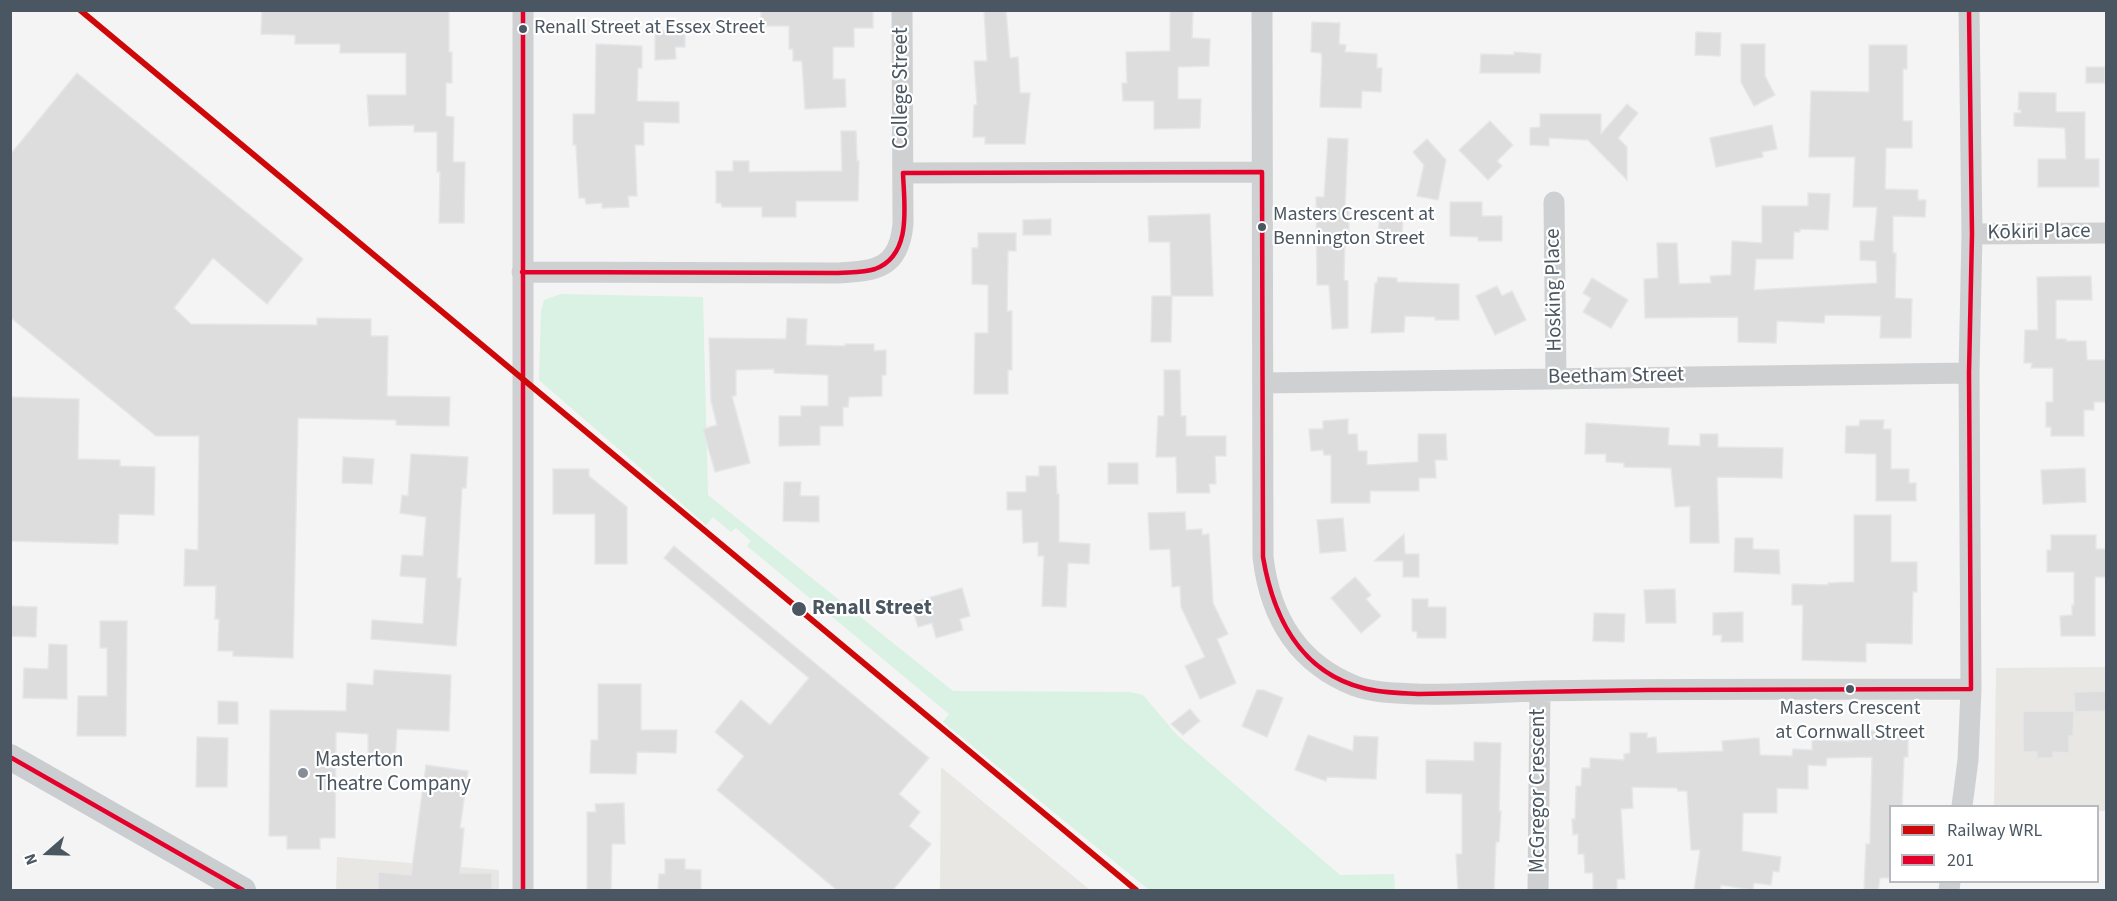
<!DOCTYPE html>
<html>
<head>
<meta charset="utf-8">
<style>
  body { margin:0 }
  #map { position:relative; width:2117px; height:901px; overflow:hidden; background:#f4f4f4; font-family:"Source Sans 3",sans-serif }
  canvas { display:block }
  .frame { position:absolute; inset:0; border:12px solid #4a5661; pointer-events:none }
  .legend { position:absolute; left:1889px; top:805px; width:210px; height:78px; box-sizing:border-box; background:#fff; border:2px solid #b7bbc0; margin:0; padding:8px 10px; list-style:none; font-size:18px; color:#4a5661 }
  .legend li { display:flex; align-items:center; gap:12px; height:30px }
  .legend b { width:30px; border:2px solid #b7bbc0 }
  .north { position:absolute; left:18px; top:823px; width:60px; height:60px; -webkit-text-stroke:4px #fff; paint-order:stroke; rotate:250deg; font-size:16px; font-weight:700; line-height:24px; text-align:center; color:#4a5661 }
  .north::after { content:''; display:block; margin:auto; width:21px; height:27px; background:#4a5661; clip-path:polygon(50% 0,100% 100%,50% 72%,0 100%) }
</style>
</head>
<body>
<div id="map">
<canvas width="2117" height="901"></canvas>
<div class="frame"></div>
<ul class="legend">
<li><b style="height:8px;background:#ce0808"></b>Railway WRL</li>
<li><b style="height:8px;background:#e4002b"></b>201</li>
</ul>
<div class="north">N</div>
</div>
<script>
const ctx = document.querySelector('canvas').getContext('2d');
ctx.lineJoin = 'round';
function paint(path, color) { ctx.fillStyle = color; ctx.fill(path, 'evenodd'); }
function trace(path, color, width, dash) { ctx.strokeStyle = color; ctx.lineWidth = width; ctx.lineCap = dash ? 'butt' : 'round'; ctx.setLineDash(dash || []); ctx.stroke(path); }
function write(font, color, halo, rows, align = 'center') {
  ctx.font = font + ' "Source Sans 3",sans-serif'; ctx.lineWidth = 4.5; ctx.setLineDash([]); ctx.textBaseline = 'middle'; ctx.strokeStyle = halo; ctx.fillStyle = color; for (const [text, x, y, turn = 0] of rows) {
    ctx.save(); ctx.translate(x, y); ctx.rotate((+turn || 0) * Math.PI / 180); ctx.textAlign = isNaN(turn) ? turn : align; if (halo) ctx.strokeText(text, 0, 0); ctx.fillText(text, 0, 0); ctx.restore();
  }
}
const commercial = new Path2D(`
  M2106 667V811H2098V806H1994L1996 668Z
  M941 767 1090 890H940Z
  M337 857 499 870V890H336Z`);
const green = new Path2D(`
  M561 294 703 297 708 495 953 691 1130 692 1143 695 1176 734 1340 875 1394 874 1395 890H1149L943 722 949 714 747 546 751 541 736 528 731 532 713 517 706 525 539 380 541 311 544 300Z`);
const building = new Path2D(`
  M262 10H449V52H452V83H446V116L454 117 453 162H465L464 223H439L440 172H437V132H414V125L369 126 367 95H406V53H340V44H295V35L261 34Z
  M761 10H873V28H854V47H833V79H845L846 107 805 109 802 61H793V49H789V26H761Z
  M984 10H1006L1010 58 1018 57 1020 93H1030L1025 144H985V137H973L974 105H977L974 61H987Z
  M1170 10H1193L1192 38 1210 39 1209 66 1178 67V99H1201L1200 128 1154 129V101H1123L1122 83H1127L1126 52 1170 51Z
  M1312 22 1340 23 1339 44 1346 45 1345 52 1377 54V68H1382L1381 92 1362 91 1361 108 1320 107 1322 58 1321 53 1311 52Z
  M685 30V47H675L676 59 655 60V31Z
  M1696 32 1721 33 1720 56 1695 55Z
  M596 44 642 46V68H638L637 101 679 102V123L644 122V145H635L637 196H628L629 207 602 208V203L586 204 585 198H579L576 145H573V114H595Z
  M1741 44H1765V76L1775 95 1754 106 1741 82Z
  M1869 45H1907V69H1903V121H1912V148H1886L1885 189 1918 190V200H1926L1925 217 1893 216V253H1896L1895 298 1912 299 1911 338H1880L1881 316 1825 315 1824 323 1777 321 1776 343 1738 342V317L1645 318 1644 279 1658 278 1657 243H1677L1679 284 1711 283 1710 276 1731 275 1732 241 1762 243V206H1808V193L1830 194 1828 230 1800 229V232H1794L1793 259H1756L1754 290 1877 283 1876 261 1860 260V241H1874L1877 207H1853L1855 157H1809L1811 91 1869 92Z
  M1514 52 1541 54 1540 73H1480L1481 54 1514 55Z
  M2086 67H2105V83H2086Z
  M77 73 303 259 267 304 213 258 174 308 191 324 317 325V318L371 319V336H388L387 396 450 397 449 426 396 425V420L298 418 293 658 233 656V651H218L219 619H215L216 586H184L185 549 198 550 199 436H156L10 317V155Z
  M2019 92 2056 93V112H2085V159H2099V187H2038V159H2066L2065 128 2014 126V113H2021V110H2018Z
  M1627 104 1638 113 1618 138 1627 147V180L1588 140 1549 138V146L1530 145V128L1540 127V114H1601V134Z
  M1490 121 1513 145 1497 161 1502 166 1488 180 1459 150Z
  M1772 125 1777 149 1762 152 1763 157 1716 167 1710 138Z
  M841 131H856L857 161H859L858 201H796V217H762V207H722L721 203H716V171H733V161H749V172L842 171Z
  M1328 138 1348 139 1345 208H1349V237H1345L1344 280 1348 281V328L1332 329 1329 285H1317L1316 197H1324Z
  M1427 139 1446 160 1438 200 1417 196 1424 165 1413 152Z
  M1450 202H1482V216H1502V241H1478V237L1450 236Z
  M1210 214 1213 296H1171L1170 242H1149L1148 216Z
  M1380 214 1403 216 1402 236 1378 234Z
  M1051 219V235H1023V220Z
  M978 233H1016V251H1008L1007 311H1012V370H1008V394H974L975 333H988V285L972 284V248H978Z
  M2091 276 2092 300H2056V339H2066V341H2086L2087 360H2106V402H2094V410H2084V436H2051V427H2046V402H2053V368H2031L2032 363H2024L2025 330H2038L2037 277Z
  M1378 277 1397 278V282L1459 284V320H1435V317L1405 316 1404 332 1371 333 1375 283H1377Z
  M1592 278 1628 300 1611 328 1583 312 1591 298 1583 293Z
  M1497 286 1502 296 1512 291 1526 320 1495 335 1476 296Z
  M1152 296H1172L1171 342H1151Z
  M787 318 807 319 806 345 845 346V344H874V351L886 350V375H882V396L849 397 848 407H843V426H820V445L779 446V416H801V406H828V375L774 373V369L736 370V396H732L750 463 715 472 703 429 717 425 711 401 709 338 786 339Z
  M1164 370H1180L1181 416H1186V436H1226V456H1215L1216 484H1209L1210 493H1177L1176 457H1156L1158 416H1164Z
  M10 397 79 399 78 459 120 460V466L155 467 154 515 119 514 118 544 10 541Z
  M1348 419V434H1357L1358 451H1367V465L1418 462V434H1446L1447 460H1435L1436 478H1419V491H1370V503H1331V455H1324L1323 450 1311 451 1309 429H1323V421Z
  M1860 420H1884L1883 429H1891V469H1909V483H1916V501H1876V454L1845 453 1846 426H1859Z
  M1586 423 1669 428 1668 445 1700 446V434H1718V447L1783 448 1782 478 1717 477 1719 543H1690V506L1675 507 1671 468 1624 467V463L1606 462V454H1585Z
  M411 454 468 457 466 488H462L457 578H461L456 646 371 639 372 620 423 624 426 578 400 576 402 555 423 556 426 517 400 513 402 495 408 496Z
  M343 457 374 459 372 484 342 483Z
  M1108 463H1138V484H1108Z
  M1039 466H1056L1057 494H1059V542L1090 544 1089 564 1068 563 1066 607 1042 606 1044 556H1038V542L1023 543 1022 510H1007V492H1026V476H1039Z
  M2085 468 2086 502 2043 504 2041 470Z
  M553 469H589V476L627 507V564H595V514H553Z
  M784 482H801L800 496H819V522L783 521Z
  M1185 512 1186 530 1202 529V535L1209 534 1213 603 1228 634 1217 639 1236 683 1200 699 1185 666 1205 657 1181 607 1180 586 1172 587 1170 549 1150 550 1148 513Z
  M1854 515H1891V562H1917V592H1913L1912 644 1866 643V662L1802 660 1803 605H1792V584L1828 585V583L1854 582Z
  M1343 518 1346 551 1320 553 1317 520Z
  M1404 534 1405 554H1419V577H1403V561H1374Z
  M2051 535H2096V549H2106V577H2095V636H2061L2060 616 2072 615V605H2074V572H2047V550H2051Z
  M1735 538H1753V549L1779 550 1780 574 1734 572Z
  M674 546 929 758 899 794 920 812 909 826 931 844 892 891H838L717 790 744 756 715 732 741 700 770 725 809 678 664 558Z
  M1355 577 1371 595 1366 599 1381 616 1361 633 1331 598Z
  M962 588 970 616 960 619 963 630 936 638 932 623 918 627 911 603Z
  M1675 589 1676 623H1646L1644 590Z
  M1412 599H1428V607H1446V638H1417V632L1412 631Z
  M10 606 37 607 36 637 10 636Z
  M1743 612V642H1721L1722 635H1713V613Z
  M1594 613 1625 614 1624 642 1593 641Z
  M100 621H127L126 736H77L78 696H107V648H100Z
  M49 644 67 645V699L23 698 24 668 48 669Z
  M374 670 451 675 449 731 397 729 395 762 368 761V734L336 732 335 838H320V849H287V836H269L270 710 346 711 347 683 373 685Z
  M598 684H641V730H677L676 753 637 752 636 774 590 773 591 740H598Z
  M1257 690H1263L1283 698 1267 737 1242 726Z
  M2106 691V711L2075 712 2074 692Z
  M218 701 238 702V724H218Z
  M1190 709 1200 721 1183 735 1171 724Z
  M2023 711H2074L2073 736H2069V753L2053 752V758H2037V752H2023Z
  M1908 730V757H1904L1902 807H1890V878H1880L1878 891H1864L1866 844H1870L1872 757 1827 758 1826 766 1808 765V789L1777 788V813H1743L1742 851 1781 857 1779 872 1773 871 1771 885 1754 883 1753 890 1721 885 1720 891H1694L1700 850H1691L1687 791H1678L1677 788 1632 787 1633 808 1621 809 1625 879H1617V891H1593V873H1585L1584 854H1578V834L1573 835 1572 819H1575L1576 786H1581L1582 768H1590V758L1624 760V754L1630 753V733H1647V738L1656 737 1657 753 1723 751 1722 741 1759 738 1760 755 1792 756 1793 749 1812 750V740L1852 741 1851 731Z
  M1308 735 1353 751 1354 736 1378 737 1376 779 1327 777 1326 781 1295 770Z
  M197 737 228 738 227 787H196Z
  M1474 742 1501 743 1499 811H1501L1499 842H1496L1494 891H1458L1456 854H1462V794L1426 793V760L1474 761Z
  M426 765 468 771 460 828H464L460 873H492V891L378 890V872L411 875Z
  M624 803 625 844H612L611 891H587V812H596L595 804Z
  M665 859H685V869L701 870V891H658L659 874H665Z`);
const minor = new Path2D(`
  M1262 10 1263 557C1270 617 1297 663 1355 686 1374 693 1397 693 1418 694 1459 695 1499 692 1540 691 1684 688 1828 690 1971 689
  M903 173 1262 172
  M1554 202 1556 378
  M1972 234 2106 233
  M522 272 838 273C877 271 899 268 903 224L902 10
  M1264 383 1969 373
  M1962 806 1968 760 1971 689 1969 373 1972 234 1969 10
  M523 890V10
  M1538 890 1540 691
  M1949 890 1950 882`);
const major = new Path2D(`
  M10 757 243 890`);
const bus1 = new Path2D(`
  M523 10V890
  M522 272 838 273C850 272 863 273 875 269 913 255 904 204 903 173L1262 172 1263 557C1273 616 1300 672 1363 688 1381 693 1400 693 1418 694L1648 690 1971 689 1969 373 1972 234 1969 10
  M10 757 243 890`);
const rail1 = new Path2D(`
  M80 10 1136 890`);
const markers = [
  [523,29,5,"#4a5661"],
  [1262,227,5,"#4a5661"],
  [799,609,8,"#4a5661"],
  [1850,689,5,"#4a5661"],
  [303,773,6,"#868d94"]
];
const busNames = [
  ["Renall Street at Essex Street",534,29],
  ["Masters Crescent at",1273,216],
  ["Bennington Street",1273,240],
  ["Masters Crescent",1850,710,"center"],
  ["at Cornwall Street",1850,734,"center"]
];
const streetNames = [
  ["College Street",902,88,-90],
  ["Kōkiri Place",2039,233,-1],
  ["Hosking Place",1555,290,-91],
  ["Beetham Street",1616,377,-1],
  ["McGregor Crescent",1539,791,-90]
];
const stopNames = [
  ["Renall Street",812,609]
];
const poiNames = [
  ["Masterton",315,761],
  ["Theatre Company",315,785]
];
paint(commercial, '#e8e7e3');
paint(green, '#d9f2e3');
paint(building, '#ddddde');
trace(building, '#e5e6e7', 1.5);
trace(minor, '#ced0d2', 21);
trace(major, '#caced1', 26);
trace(bus1, '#e4002b', 4.5);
trace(rail1, '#ce0808', 6);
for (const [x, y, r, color] of markers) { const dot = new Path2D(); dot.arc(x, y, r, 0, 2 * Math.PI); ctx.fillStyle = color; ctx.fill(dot); trace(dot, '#fff', 2); }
write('20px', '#4a5661', '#fff', busNames, 'left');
write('21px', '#4a5661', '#fff', streetNames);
write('bold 21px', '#4a5661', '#fff', stopNames, 'left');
write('21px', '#4a5661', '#fff', poiNames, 'left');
</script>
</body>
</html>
